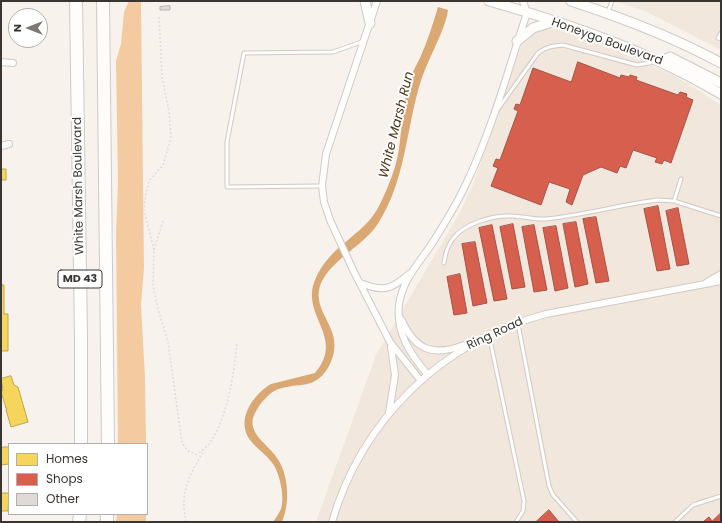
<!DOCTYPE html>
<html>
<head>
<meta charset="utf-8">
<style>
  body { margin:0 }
  #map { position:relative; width:722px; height:523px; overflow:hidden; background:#f8f2ed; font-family:Poppins,sans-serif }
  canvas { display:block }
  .frame { position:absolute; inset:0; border:2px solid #393632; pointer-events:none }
  .legend { position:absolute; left:8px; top:443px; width:140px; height:72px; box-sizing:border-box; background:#fff; border:1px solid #b0afad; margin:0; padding:5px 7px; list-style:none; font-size:12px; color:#393632 }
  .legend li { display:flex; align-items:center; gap:8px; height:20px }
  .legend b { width:20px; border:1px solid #b0afad }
  .north { position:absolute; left:8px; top:8px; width:40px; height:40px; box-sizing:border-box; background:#fff; border:1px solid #b0afad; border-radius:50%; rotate:270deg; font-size:11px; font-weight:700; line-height:16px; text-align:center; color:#393632 }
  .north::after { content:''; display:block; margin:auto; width:14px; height:18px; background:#7c7873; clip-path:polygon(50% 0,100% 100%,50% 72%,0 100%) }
</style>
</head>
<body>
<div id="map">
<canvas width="722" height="523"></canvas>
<div class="frame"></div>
<ul class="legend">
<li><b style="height:11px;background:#f6d55c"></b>Homes</li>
<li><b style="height:11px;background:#d6604d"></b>Shops</li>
<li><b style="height:11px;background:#dfdad6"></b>Other</li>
</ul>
<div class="north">N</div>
</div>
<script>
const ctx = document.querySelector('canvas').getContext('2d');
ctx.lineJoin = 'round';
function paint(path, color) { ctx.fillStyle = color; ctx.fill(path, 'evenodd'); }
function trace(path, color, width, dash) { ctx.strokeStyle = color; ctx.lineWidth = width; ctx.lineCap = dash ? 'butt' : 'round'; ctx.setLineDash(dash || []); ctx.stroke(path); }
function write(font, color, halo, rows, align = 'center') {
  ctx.font = font + ' Poppins,sans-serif'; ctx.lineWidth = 4; ctx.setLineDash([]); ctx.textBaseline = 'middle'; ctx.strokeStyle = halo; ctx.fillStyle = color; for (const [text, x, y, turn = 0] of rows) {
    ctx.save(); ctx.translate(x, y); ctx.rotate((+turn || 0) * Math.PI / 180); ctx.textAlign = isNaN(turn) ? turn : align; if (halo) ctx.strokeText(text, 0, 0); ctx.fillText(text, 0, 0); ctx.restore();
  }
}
const built = new Path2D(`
  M614 1H721V50L645 11Z
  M546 28 562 30 619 51 675 76 721 105V522H316L376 355 460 212 473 185 519 50 525 40 531 35Z`);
const forest = new Path2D(`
  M129 1H141L144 268 141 305 145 377 146 444H118L116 234 118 182 116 61 121 44 124 12Z
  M117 514H146V522H116Z`);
const water = new Path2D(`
  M438 7 448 10 447 16C440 41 426 62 419 87 406 133 405 180 379 222 365 245 335 257 322 281 307 312 348 328 330 364 316 392 299 381 276 390 271 392 266 398 262 402 258 407 255 412 253 418 249 435 269 445 277 458 289 475 290 503 282 522H273C276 518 279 513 281 509 285 498 280 474 273 464 267 455 257 449 250 440 235 419 254 394 271 384L315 373C346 337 300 316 315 280 329 245 364 236 379 206 388 188 396 168 399 149 402 126 403 105 409 83 411 74 416 66 420 58 427 42 433 24 438 7Z`);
const homes = new Path2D(`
  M1 169H6V180H1Z
  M1 285H4V314H8V351H1Z
  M11 376 14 385 18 387 28 422 11 427 6 410 7 408H6L1 392 3 390 1 379Z
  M3 447H9V464L1 465V449Z
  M1 493H9L8 511H1Z`);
const shops = new Path2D(`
  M578 62 620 78 621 75 629 77 630 75 637 77 636 80 678 95 680 92 687 94 686 97 693 100 671 163 664 160 662 164 655 162 657 158 633 150 626 168 620 166 617 173 601 167 583 175 572 205 566 202 570 189 549 182 541 205 491 186 498 168 493 166 496 159 500 160 518 111 514 109 516 104 520 105 533 68 571 82Z
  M658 206 670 269 657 271 644 209Z
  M678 208 689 264 677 266 666 211Z
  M596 217 609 281 596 283 583 219Z
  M576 222 588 284 575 287 563 224Z
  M513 224 525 287 512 289 500 227Z
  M492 225 507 299 494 301 479 228Z
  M534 225 547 290 534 292 522 227Z
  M556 226 568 288 555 291 543 228Z
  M475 242 487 303 473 306 462 244Z
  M460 274 467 313 454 315 447 277Z
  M549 510 559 522H536Z
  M721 513V522H703L709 517 712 521Z`);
const building = new Path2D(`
  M170 6V10H160V7Z`);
const path = new Path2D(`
  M163 221 154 250 153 286 158 309 168 342 182 443 188 451 196 454C225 443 235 369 237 342
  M154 250 144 210 146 193 149 181 163 165 171 138 169 111 162 77 159 16
  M186 522C180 491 188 478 203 452`);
const lane = new Path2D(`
  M608 12 612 1
  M721 33 718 38 721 39
  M498 109 538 53C546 47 552 46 563 45L637 65 655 62
  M322 186 227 187V142L244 53 333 52 364 41
  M674 201 681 179
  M444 263C445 255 447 247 452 240 464 223 493 215 512 216 523 216 535 220 546 219 583 215 620 205 657 200L674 201 721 216
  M518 324 549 486 553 495 577 522
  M489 335 524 501 523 511 516 522
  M675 522 693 505 721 496`);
const street = new Path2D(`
  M377 1 326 154 322 186 324 202 330 220 354 272 390 342 421 381
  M1 62 13 63
  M1 146 9 144
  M707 282 721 274
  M360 283C383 292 391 290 409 274
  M401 319C415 350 432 357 464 345
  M428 375C410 354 396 333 399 305 402 280 420 262 433 242 445 223 457 204 466 184 492 130 508 70 527 13L523 1
  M389 413 395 375 391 347
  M332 522C362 419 443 341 546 314L721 281`);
const secondary = new Path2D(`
  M365 1 370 23
  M489 1C569 24 649 51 721 94
  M571 1C623 18 673 37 721 63
  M517 41 533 28 552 22
  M661 61 670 57 721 83`);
const highway = new Path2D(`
  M76 1 81 337V444
  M103 1 108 444
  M79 522 80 514
  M107 522V514`);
const shields = [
  [80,279,44]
];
const shieldNames = [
  ["MD 43",80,279]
];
const streetNames = [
  ["Honeygo Boulevard",607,42,20],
  ["White Marsh Boulevard",79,186,-91],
  ["Ring Road",495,334,-25]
];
const waterNames = [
  ["White Marsh Run",397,125,-76]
];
paint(built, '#f1e7dc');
paint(forest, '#f4cba1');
paint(water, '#d9a873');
paint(homes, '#f6d55c');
trace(homes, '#bda54f', 1);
paint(shops, '#d6604d');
trace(shops, '#a75345', 1);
paint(building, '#dfdad6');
trace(building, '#b9b6b2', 1);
trace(lane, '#cfcac7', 5);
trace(street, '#cfcac7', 8);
trace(secondary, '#cfcac7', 11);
trace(highway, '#cfcac7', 14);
trace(path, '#dedddb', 1.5, [2, 2]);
trace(lane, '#fefdfc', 3);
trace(street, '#fefdfc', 6);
trace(secondary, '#fefdfc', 9);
trace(highway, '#fefdfc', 12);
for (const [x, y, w] of shields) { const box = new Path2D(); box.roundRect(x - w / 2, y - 9, w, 18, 3); ctx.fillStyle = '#fff'; ctx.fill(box); trace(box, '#393632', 1); }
write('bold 11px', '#393632', null, shieldNames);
write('12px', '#393632', '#fff', streetNames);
write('italic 13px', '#523516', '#fff', waterNames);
</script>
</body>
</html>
